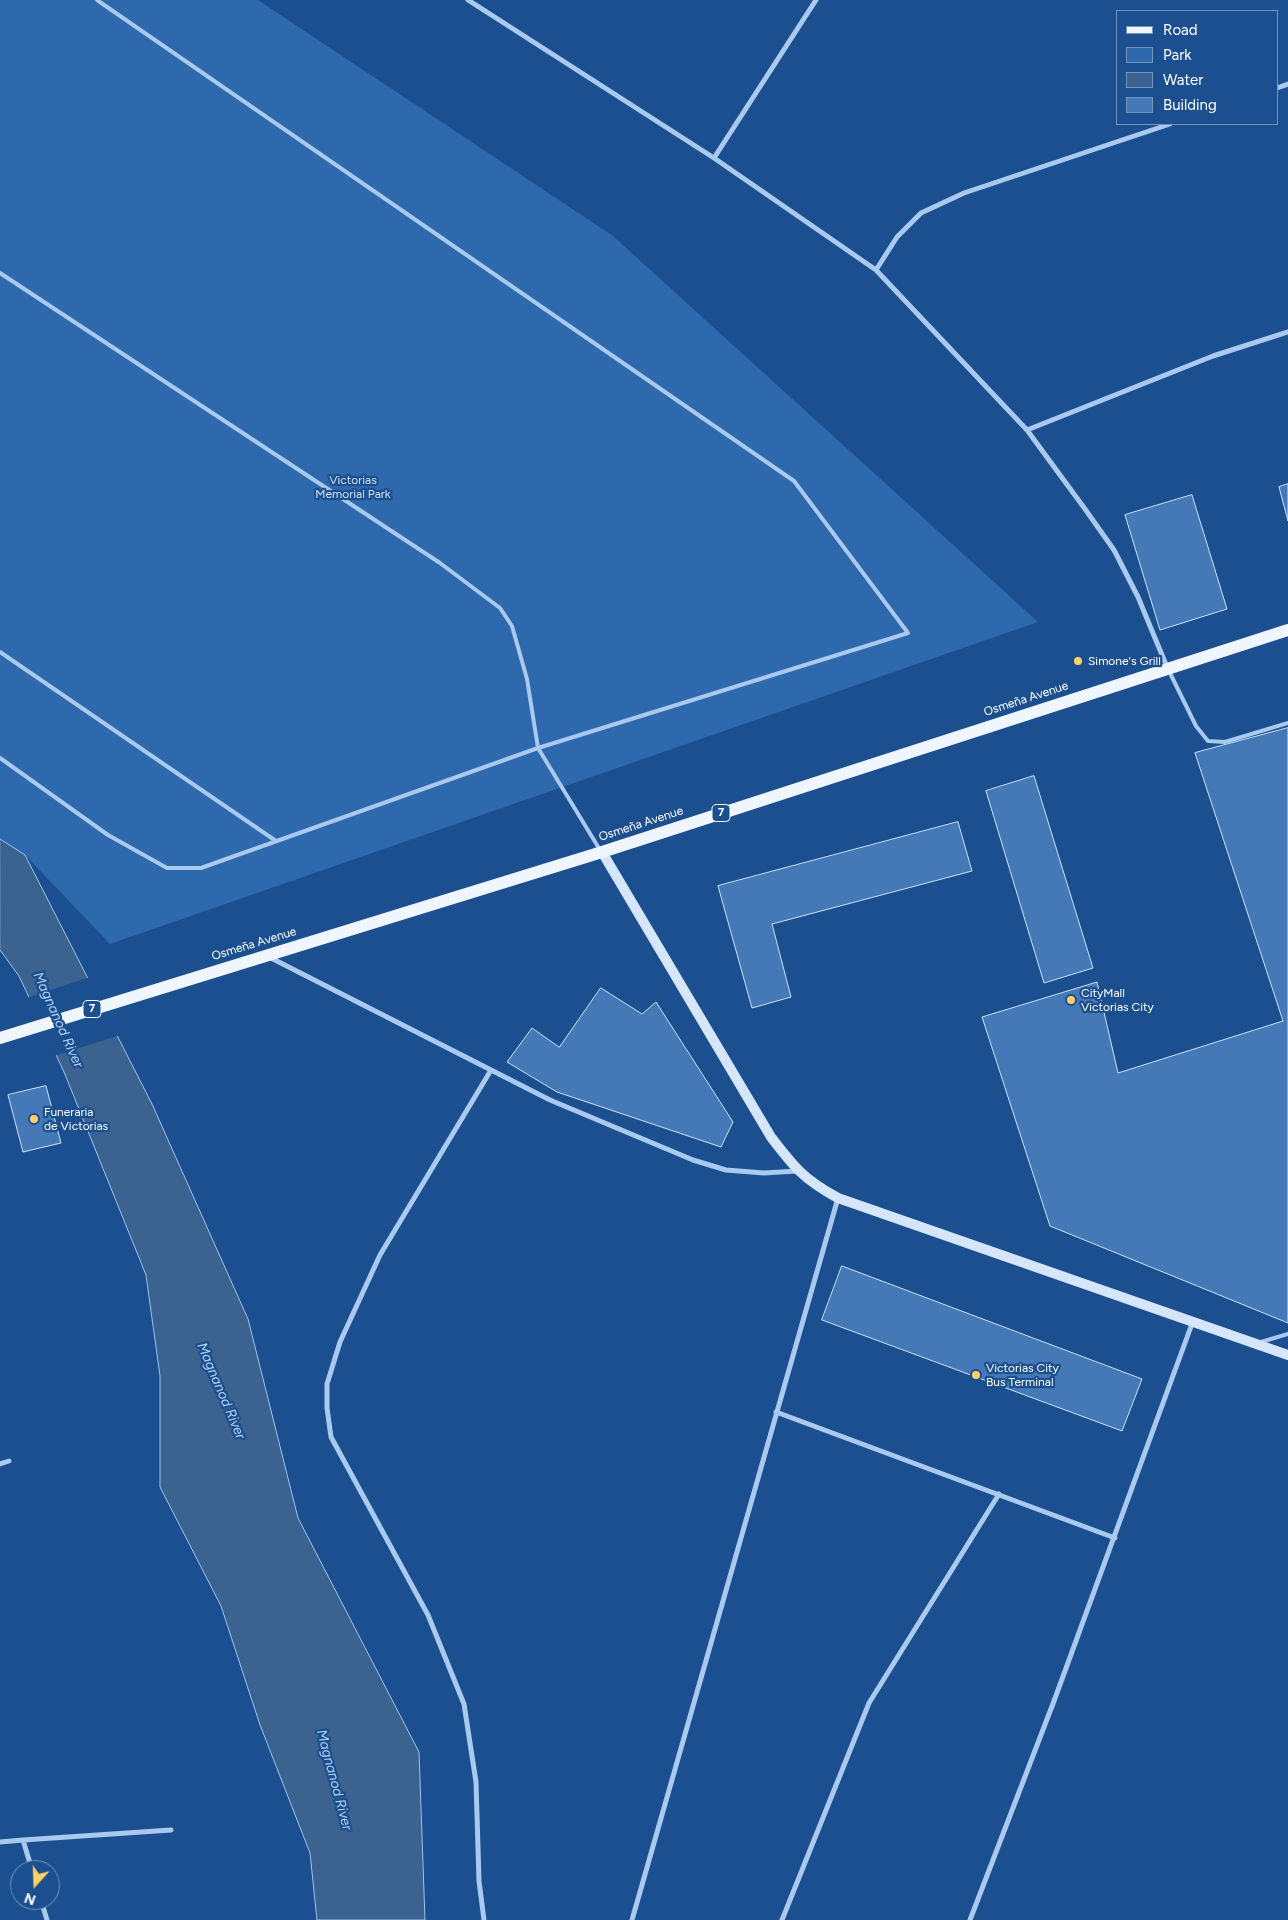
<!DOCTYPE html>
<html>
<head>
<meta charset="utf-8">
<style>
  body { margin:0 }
  #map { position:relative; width:1288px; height:1920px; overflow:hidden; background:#1b4f8f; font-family:Figtree,sans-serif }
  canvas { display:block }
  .legend { position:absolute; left:1116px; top:10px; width:162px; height:115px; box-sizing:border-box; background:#1b4f8f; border:1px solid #7695bc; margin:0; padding:6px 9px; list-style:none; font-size:15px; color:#fff }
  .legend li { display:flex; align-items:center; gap:10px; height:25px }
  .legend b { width:25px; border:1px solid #7695bc }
  .north { position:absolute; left:10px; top:1860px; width:50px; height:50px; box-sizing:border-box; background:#1b4f8f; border:1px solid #7695bc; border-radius:50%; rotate:200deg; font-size:14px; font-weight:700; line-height:20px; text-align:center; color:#fff }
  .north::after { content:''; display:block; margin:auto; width:18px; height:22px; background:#ffd166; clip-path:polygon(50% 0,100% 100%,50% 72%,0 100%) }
</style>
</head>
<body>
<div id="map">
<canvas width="1288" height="1920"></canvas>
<ul class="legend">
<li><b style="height:6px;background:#f0f6ff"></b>Road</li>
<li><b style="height:14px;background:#2e69ad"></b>Park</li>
<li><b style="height:14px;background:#3c6290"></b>Water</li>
<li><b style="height:14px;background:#4478b7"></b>Building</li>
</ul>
<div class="north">N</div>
</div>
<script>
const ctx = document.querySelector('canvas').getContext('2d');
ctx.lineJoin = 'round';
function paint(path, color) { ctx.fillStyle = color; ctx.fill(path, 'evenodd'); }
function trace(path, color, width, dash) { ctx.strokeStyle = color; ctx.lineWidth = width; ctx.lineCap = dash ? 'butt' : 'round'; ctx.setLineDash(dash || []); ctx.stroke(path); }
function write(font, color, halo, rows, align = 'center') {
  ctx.font = font + ' Figtree,sans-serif'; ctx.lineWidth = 4.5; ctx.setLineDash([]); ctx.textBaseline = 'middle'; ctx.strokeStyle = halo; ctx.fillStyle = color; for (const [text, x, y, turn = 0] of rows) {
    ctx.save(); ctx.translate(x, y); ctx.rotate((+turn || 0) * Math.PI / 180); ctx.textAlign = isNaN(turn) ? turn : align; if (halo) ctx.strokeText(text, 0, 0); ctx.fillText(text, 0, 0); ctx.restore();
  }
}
const green = new Path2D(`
  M0 0H258L613 236 1038 622 110 944 25 855 0 839Z`);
const water = new Path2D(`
  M0 839 25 855 152 1104 248 1319 298 1518 419 1752 425 1920H317L310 1853 260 1725 221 1606 160 1487V1376L146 1275 64 1072 19 976 0 950Z`);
const pier = new Path2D(`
  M90 977 120 1035 54 1056 26 998Z`);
const building = new Path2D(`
  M1288 484V521L1279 487Z
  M1192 495 1227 609 1160 630 1125 515Z
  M1288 728V1323L1050 1226 982 1017 1097 982 1118 1073 1283 1021 1195 753Z
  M1034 776 1093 968 1044 983 986 791Z
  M958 822 972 871 772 924 791 997 752 1008 718 886Z
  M601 988 642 1014 656 1002 733 1122 721 1147 557 1092 507 1062 532 1028 559 1047Z
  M46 1086 61 1143 23 1152 8 1095Z
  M842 1266 1142 1379 1122 1431 822 1320Z`);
const lane = new Path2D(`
  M0 273 440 563 500 608 512 626 527 679 538 748 600 850
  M0 652 276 841
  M1169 671 1196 726 1208 741 1225 742 1288 723
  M0 758 108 835 167 868H201L538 748 908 633 794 481 97 0
  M1261 1342 1288 1334`);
const street = new Path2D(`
  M468 0 714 158 876 270 1027 430 1085 509 1114 550 1138 597 1167 667
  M1277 88 1288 84
  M714 158 816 0
  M876 270 897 237 921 213 964 193 1170 124
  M1027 430 1213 356 1288 332
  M269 957 550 1100 693 1160 726 1170 764 1173 797 1171
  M776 1412 1115 1538
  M0 1464 9 1461
  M23 1840 171 1830
  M0 1842 23 1840 32 1870
  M41 1900 47 1920
  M484 1920 479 1881 476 1782 464 1704 428 1615 331 1437 327 1408V1384L340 1342 380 1255 491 1070
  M632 1920 838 1198
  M782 1920 869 1703 999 1494
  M970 1920 1054 1701 1193 1321`);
const secondary = new Path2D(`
  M602 852 771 1137C794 1167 803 1179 838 1198L1288 1355`);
const primary = new Path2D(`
  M0 1038 602 852 1288 630`);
const markers = [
  [1078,661,5,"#ffd166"],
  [1071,1000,5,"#ffd166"],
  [34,1119,5,"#ffd166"],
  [976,1375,5,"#ffd166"]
];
const shields = [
  [721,813,18],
  [92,1009,18]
];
const shieldNames = [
  ["7",721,813],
  ["7",92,1009]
];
const parkNames = [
  ["Victorias",353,480],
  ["Memorial Park",353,494]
];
const poiNames = [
  ["Simone's Grill",1088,661],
  ["CityMall",1081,993],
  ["Victorias City",1081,1007],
  ["Funeraria",44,1112],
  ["de Victorias",44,1126],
  ["Victorias City",986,1368],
  ["Bus Terminal",986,1382]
];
const streetNames = [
  ["Osmeña Avenue",1026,699,-18],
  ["Osmeña Avenue",641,824,-18],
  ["Osmeña Avenue",254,944,-17]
];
const waterNames = [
  ["Magnanod River",58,1020,66],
  ["Magnanod River",221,1391,67],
  ["Magnanod River",334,1780,75]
];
paint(green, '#2e69ad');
paint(water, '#3c6290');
trace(water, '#9cc4f0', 1);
paint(pier, '#1b4f8f');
paint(building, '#4478b7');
trace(building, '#cfe3fa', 1);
trace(lane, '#a9c9ee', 4);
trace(street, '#a9c9ee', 5);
trace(secondary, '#d6e6fa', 10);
trace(primary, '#f0f6ff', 12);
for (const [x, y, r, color] of markers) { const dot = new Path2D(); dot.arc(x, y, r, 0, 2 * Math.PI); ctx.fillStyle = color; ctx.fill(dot); trace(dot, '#1b4f8f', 2); }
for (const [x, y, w] of shields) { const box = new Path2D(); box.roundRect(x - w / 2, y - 8.5, w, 17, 4); ctx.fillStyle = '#1b4f8f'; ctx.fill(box); trace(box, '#fff', 1); }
write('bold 11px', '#fff', null, shieldNames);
write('12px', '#cfe3fa', '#1b4f8f', parkNames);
write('12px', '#fff', '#1b4f8f', poiNames, 'left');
write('12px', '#fff', '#1b4f8f', streetNames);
write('italic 14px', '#b5d3f5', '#1b4f8f', waterNames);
</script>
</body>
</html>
